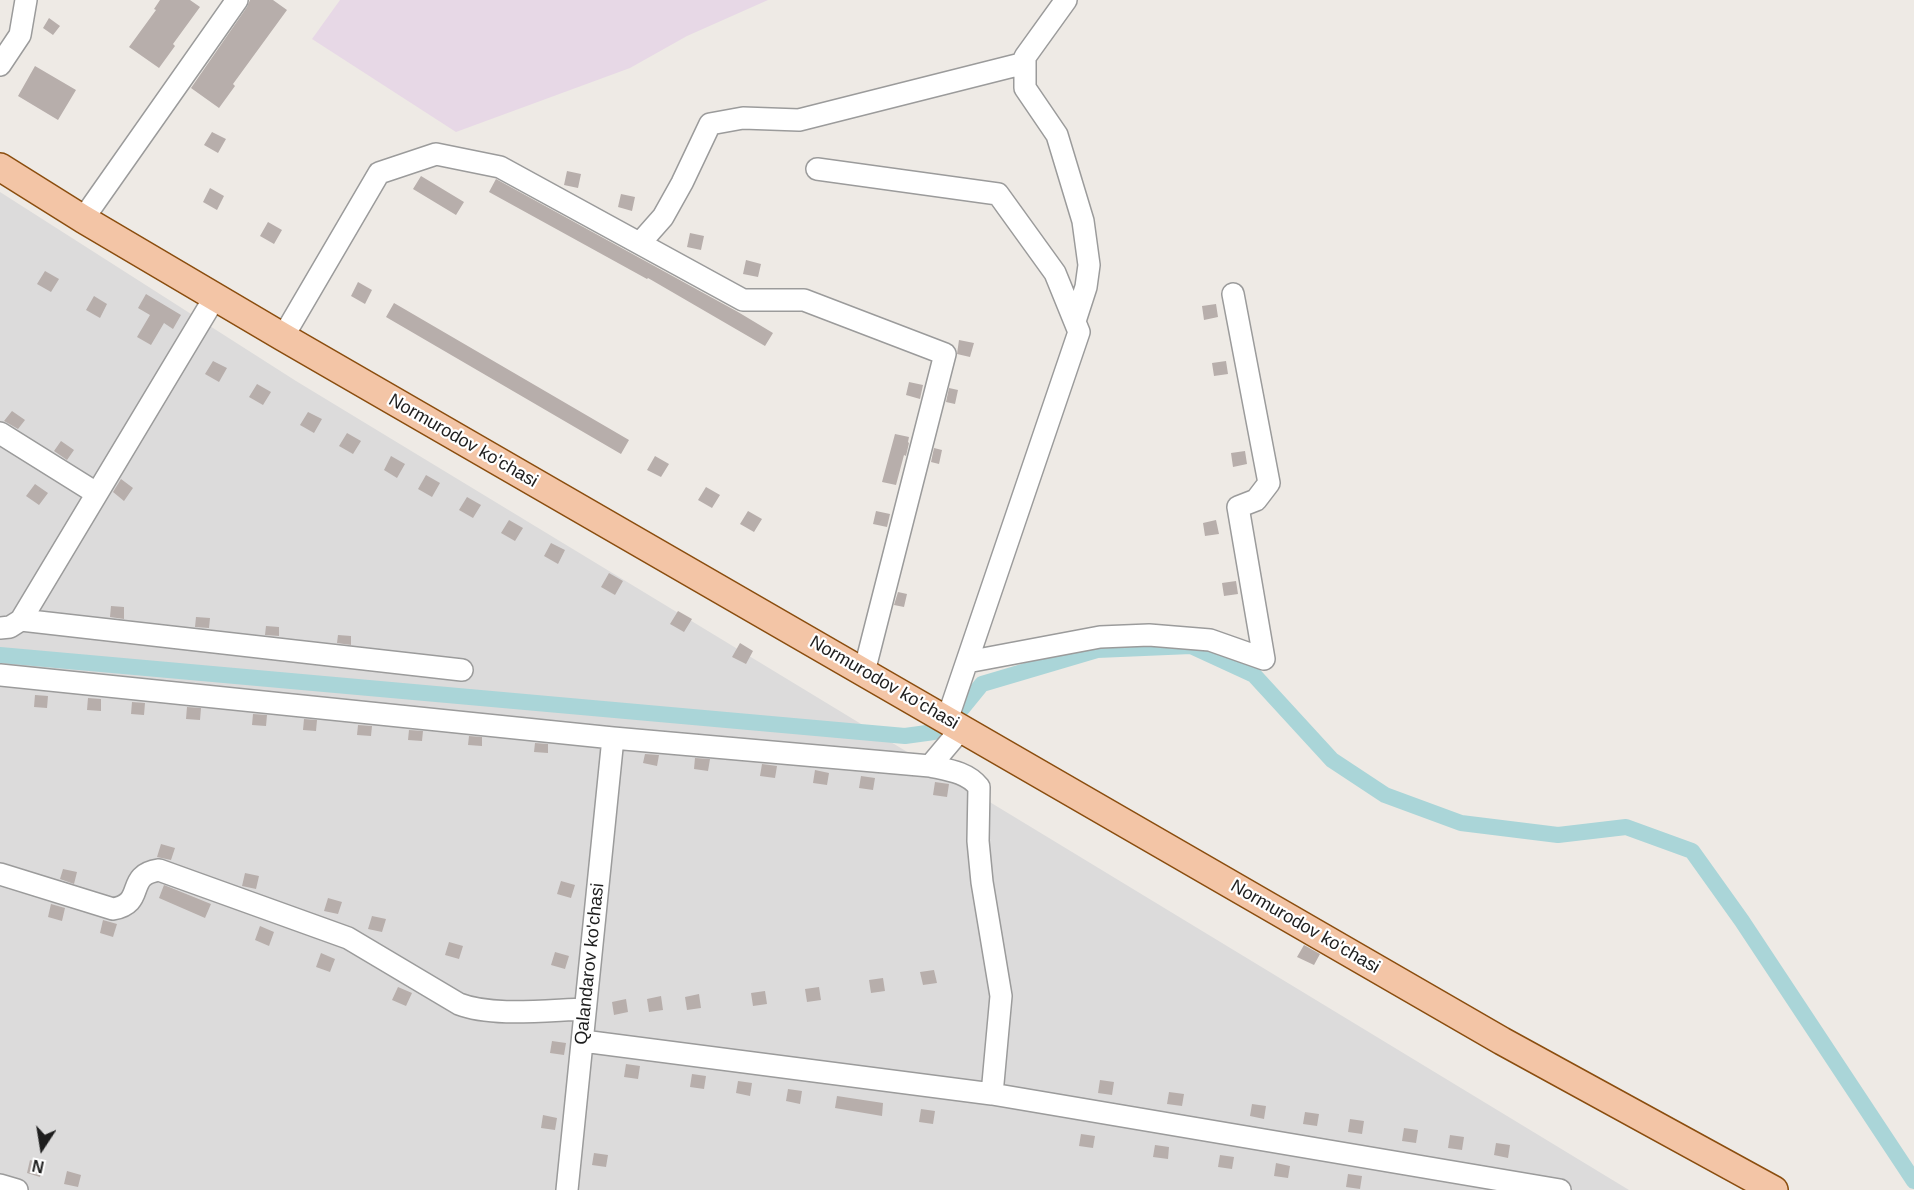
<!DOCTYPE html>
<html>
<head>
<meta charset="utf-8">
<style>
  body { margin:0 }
  #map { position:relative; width:1914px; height:1190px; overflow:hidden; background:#eeeae5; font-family:Helvetica,sans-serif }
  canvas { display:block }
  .north { position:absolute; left:12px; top:1118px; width:60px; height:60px; -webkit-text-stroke:4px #fff; paint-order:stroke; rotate:192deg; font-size:16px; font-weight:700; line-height:24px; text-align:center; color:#1e1e1e }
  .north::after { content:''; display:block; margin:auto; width:21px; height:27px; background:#1e1e1e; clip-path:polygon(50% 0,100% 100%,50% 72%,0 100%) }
</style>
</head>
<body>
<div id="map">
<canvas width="1914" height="1190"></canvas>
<div class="north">N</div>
</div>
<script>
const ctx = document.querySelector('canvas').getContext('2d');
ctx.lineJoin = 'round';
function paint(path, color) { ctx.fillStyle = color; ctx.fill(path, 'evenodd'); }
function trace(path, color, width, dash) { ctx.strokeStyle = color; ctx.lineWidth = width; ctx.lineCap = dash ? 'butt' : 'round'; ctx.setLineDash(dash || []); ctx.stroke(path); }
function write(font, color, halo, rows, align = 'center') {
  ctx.font = font + ' Helvetica,sans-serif'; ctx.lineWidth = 4.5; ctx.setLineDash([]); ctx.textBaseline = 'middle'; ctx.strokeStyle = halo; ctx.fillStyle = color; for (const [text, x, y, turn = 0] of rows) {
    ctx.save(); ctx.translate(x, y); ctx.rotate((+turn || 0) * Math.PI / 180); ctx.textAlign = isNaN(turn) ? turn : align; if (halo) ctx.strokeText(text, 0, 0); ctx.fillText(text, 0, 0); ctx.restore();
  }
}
const residential = new Path2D(`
  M0 192 296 381 1629 1190H0Z`);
const industrial = new Path2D(`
  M340 0H768L687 36 630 68 456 132 312 39Z`);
const canal = new Path2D(`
  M0 655 905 736 934 732
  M960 711 982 684 1097 650 1191 646 1254 675 1332 760 1385 795 1461 823 1558 835 1626 827 1692 851 1742 921 1914 1181`);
const building = new Path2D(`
  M160 0H190L200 7 173 44 175 46 159 68 129 47 156 10 154 9Z
  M250 0H273L287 10 233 84 235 86 219 108 191 88 247 7Z
  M49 18 60 26 53 35 43 28Z
  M35 66 76 90 58 120 18 96Z
  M212 132 226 139 218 153 204 145Z
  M567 171 581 174 578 188 564 185Z
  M421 176 464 202 456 215 413 189Z
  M496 179 738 312 773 333 765 346 648 278 647 279 489 192Z
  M210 188 224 196 217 210 203 202Z
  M621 194 635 197 632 211 618 207Z
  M268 222 282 230 274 244 260 236Z
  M690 233 704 236 701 250 687 247Z
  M746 260 761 264 758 277 743 274Z
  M45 271 59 279 51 292 37 284Z
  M358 282 372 290 365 304 351 296Z
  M146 294 181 315 173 329 164 323 151 345 137 337 150 315 138 308Z
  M94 296 107 304 100 318 86 310Z
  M394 303 629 440 621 454 386 317Z
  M1216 304 1218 317 1204 320 1202 306Z
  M959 340 974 343 970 357 957 354Z
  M213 361 227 368 219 382 205 374Z
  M1226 361 1228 374 1214 376 1212 363Z
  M909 382 923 385 920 399 906 395Z
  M257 384 271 392 263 405 249 397Z
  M949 388 958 390 955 404 946 402Z
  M12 411 25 420 18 429 4 421Z
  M308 412 322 419 314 433 300 425Z
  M347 433 361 441 353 454 339 446Z
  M895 434 909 437 908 442 909 443 906 456 904 455 896 485 882 482Z
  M61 441 74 450 67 460 54 451Z
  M934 448 942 450 939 464 931 462Z
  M1245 451 1247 464 1233 467 1231 453Z
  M391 456 405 464 397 478 384 470Z
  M655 456 669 464 661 477 647 470Z
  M426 475 440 483 432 497 418 489Z
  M121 479 133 488 124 501 113 492Z
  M35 484 48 493 39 505 26 496Z
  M706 487 720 495 712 508 698 500Z
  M467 497 481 505 473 518 459 510Z
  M748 511 762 519 754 532 740 524Z
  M876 511 890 514 887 527 873 524Z
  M509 520 523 528 515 541 501 533Z
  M1216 520 1219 534 1205 536 1203 523Z
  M551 543 565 550 558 564 544 556Z
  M609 573 623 581 615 595 601 587Z
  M1236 581 1238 594 1224 596 1222 583Z
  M898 592 907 594 904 607 894 605Z
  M111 606 124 607V619L110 617Z
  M678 611 692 619 684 632 670 624Z
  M196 617 210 618 209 628 195 627Z
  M266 626 279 627V636L265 635Z
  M338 635 351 636V645L337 643Z
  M740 643 753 651 746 664 732 657Z
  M35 695 48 696 47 708 34 707Z
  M88 698 101 699V711L87 710Z
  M132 702 145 703 144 715 131 714Z
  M187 707 201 708 200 720 186 719Z
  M253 714 267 715 266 726 252 725Z
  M304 719 317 720 316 731 303 730Z
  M358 725 372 726 371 736 357 735Z
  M409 730 423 731 422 741 408 740Z
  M469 736 482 737V746L468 745Z
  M535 743 548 744V753L534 752Z
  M645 754 659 755 657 766 643 763Z
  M695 758 710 759 708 771 694 769Z
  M762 764 777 766 775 778 760 776Z
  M815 770 829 773 827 785 813 783Z
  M861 776 875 778 873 790 859 788Z
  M935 782 949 784 947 797 933 795Z
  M161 844 175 848 171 860 157 857Z
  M63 869 77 872 74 884 60 879Z
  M245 873 259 876 256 889 242 886Z
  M561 881 575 885 571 898 557 894Z
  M164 885 211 904 205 918 159 898Z
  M328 898 342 902 338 914 324 911Z
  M51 904 65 908 62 921 48 917Z
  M372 916 386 919 382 932 368 929Z
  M103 920 117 924 113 937 100 933Z
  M260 926 274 932 269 946 255 940Z
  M449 942 463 946 459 959 445 955Z
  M1304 945 1320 954 1314 965 1297 957Z
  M555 952 569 956 565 969 551 965Z
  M321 953 335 959 330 972 316 967Z
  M934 970 937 983 923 985 920 972Z
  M883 978 885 991 871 993 869 980Z
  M398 987 412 993 406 1006 392 1000Z
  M819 987 821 1000 807 1002 805 989Z
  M765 991 767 1004 753 1006 751 993Z
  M699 994 701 1008 687 1010 685 997Z
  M661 996 663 1010 649 1012 647 999Z
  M626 999 628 1012 614 1015 612 1002Z
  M552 1041 566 1043 564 1055 550 1053Z
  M626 1064 640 1066 638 1079 624 1077Z
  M692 1074 706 1076 704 1089 690 1087Z
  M1100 1080 1114 1082 1112 1095 1098 1093Z
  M738 1081 752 1083 750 1096 736 1093Z
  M788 1089 802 1091 800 1104 786 1101Z
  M1169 1092 1184 1094 1182 1106 1167 1104Z
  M837 1096 883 1103 882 1116 835 1108Z
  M1252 1104 1266 1106 1264 1119 1250 1116Z
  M921 1109 935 1111 933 1124 919 1122Z
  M1305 1112 1319 1114 1317 1126 1303 1124Z
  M543 1115 557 1118 555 1130 541 1128Z
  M1350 1119 1364 1121 1362 1134 1348 1132Z
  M1404 1128 1418 1130 1416 1143 1402 1141Z
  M1081 1134 1095 1136 1093 1148 1079 1146Z
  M1450 1135 1464 1137 1462 1150 1448 1148Z
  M1496 1143 1510 1145 1508 1158 1494 1155Z
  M1155 1145 1169 1147 1168 1159 1153 1157Z
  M594 1153 608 1155 606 1167 592 1165Z
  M1220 1155 1234 1157 1232 1169 1218 1167Z
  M30 1160 44 1164 40 1177 27 1173Z
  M1276 1163 1290 1166 1288 1178 1274 1176Z
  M67 1171 81 1175 78 1187 64 1184Z
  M1348 1174 1362 1176 1360 1189 1346 1187Z`);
const minor = new Path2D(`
  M1066 0 1025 57V88L1057 135 1083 221 1089 265 1086 287 1075 321
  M0 65 20 35 26 0
  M817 169 998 194 1055 273 1079 332 947 720
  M83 219 237 0
  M640 243 663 217 682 183 710 124 743 118 799 120 1025 63
  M283 337 379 173 436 154 500 167 743 300H804L945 354 864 672
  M0 433 96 493
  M21 620 462 670
  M0 628 10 627 21 620 215 297
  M967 662 1100 637 1149 635 1210 640 1264 659 1238 507 1256 500 1269 483 1233 294
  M0 675 613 738 930 766C948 770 967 772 979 787L978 841 982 882 1001 996 992 1094
  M930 766 962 728
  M0 874 113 909C147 903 124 875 159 870L348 938 459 1004C492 1017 548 1010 585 1009
  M583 1041 992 1094 1560 1190
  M0 1185 17 1190
  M567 1190 613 738`);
const major = new Path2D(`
  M0 167 83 219 283 337 1502 1041 1774 1190`);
const streetNames = [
  ["Normurodov ko'chasi",463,441,30],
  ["Normurodov ko'chasi",884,683,30],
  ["Normurodov ko'chasi",1305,927,30],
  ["Qalandarov ko'chasi",590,964,-84]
];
paint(residential, '#dcdbdb');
paint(industrial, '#e7d8e6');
trace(canal, '#aad5d8', 16);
paint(building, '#b7aeab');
trace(minor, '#9b9b9b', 24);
trace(major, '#8a4d0e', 30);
trace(minor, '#fff', 21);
trace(major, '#f3c5a6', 27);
write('18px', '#1e1e1e', '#fff', streetNames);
</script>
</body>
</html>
